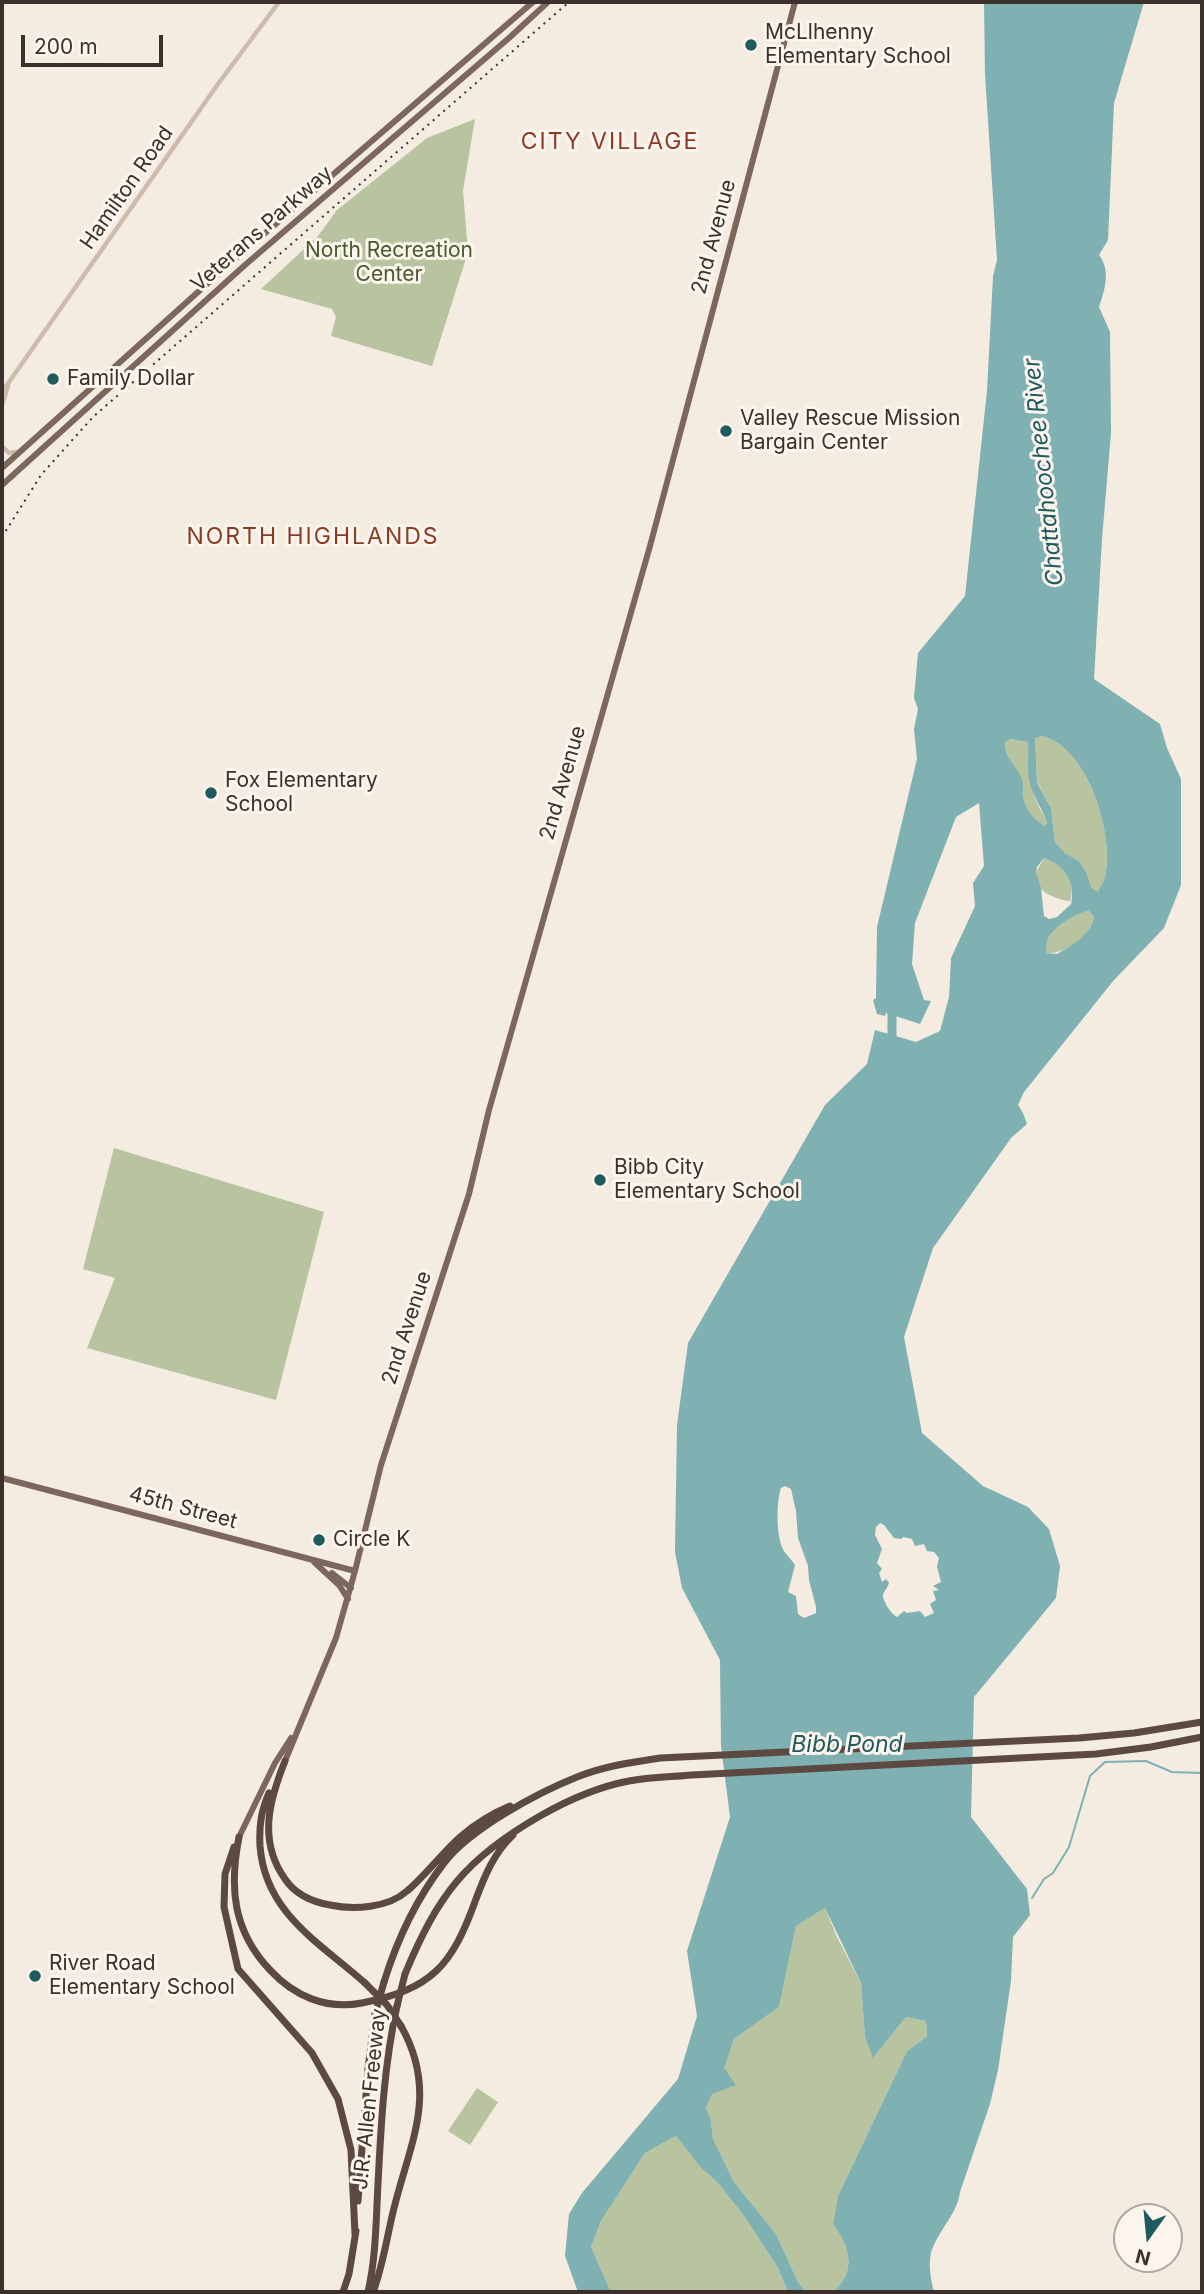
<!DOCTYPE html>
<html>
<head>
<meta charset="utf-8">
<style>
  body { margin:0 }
  #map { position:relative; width:1204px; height:2294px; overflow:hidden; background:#f4ebe1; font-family:Inter,sans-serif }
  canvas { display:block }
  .frame { position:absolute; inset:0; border:4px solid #3b302b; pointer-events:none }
  .north { position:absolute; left:1113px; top:2203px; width:70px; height:70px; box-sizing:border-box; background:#fbf5ee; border:2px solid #aea6a0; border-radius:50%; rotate:195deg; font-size:19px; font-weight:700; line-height:28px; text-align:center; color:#3b302b }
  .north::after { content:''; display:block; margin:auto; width:24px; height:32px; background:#1f5a5e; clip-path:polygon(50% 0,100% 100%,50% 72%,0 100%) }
  .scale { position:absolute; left:21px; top:35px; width:142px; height:32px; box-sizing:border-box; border:4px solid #3b302b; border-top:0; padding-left:9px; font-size:21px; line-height:24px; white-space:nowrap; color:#3b302b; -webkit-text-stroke:5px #fbf5ee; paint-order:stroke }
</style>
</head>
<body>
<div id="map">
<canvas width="1204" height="2294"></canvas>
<div class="frame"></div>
<div class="north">N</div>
<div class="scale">200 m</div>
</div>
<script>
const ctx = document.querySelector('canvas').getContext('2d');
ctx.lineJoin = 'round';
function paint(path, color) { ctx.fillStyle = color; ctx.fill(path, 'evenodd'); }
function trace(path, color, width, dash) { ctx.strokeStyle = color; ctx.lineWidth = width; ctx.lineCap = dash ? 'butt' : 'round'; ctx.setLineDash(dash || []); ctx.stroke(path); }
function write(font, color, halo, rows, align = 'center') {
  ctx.font = font + ' Inter,sans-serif'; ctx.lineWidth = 6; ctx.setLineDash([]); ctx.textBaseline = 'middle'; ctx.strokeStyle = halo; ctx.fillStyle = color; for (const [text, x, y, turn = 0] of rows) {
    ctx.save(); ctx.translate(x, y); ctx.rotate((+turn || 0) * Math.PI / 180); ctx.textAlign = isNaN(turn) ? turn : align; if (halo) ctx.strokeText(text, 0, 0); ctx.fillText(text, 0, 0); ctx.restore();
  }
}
const green = new Path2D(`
  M475 119 463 191 468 252 432 366 331 336 336 317 332 309 261 289 318 236 337 210 427 138Z
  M1042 736C1088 747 1115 835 1105 877 1104 882 1100 888 1098 892L1091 887 1087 874 1079 861 1065 853 1055 842 1051 808 1037 782 1035 738Z
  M1010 739 1028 742C1029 762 1028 779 1035 798 1038 807 1044 814 1047 823L1045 826C1033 819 1024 808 1023 794 1022 790 1024 786 1023 783 1019 767 1004 760 1005 741Z
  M1044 858C1063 864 1077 881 1070 901 1063 901 1048 896 1042 890 1039 886 1038 877 1036 872Z
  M1089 911 1094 917C1091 936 1065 955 1046 953 1046 949 1046 945 1047 941 1052 927 1076 913 1089 911Z
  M114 1148 324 1212 276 1400 87 1348 115 1278 83 1269Z
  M825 1908 837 1937 861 1983 865 2037 874 2057 906 2017 926 2021 927 2036 907 2051 838 2196 833 2224C850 2248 857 2271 833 2292H806L798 2282 776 2234 734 2182 713 2139 711 2120 706 2107 734 2039 779 2007 796 1926Z
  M477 2088 498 2102 470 2145 448 2131Z
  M676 2136 701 2168 718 2183 744 2216 778 2268 788 2292H611L591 2247 601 2221 645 2153Z`);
const water = new Path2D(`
  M984 2H1144L1114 103 1108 240 1099 255C1111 271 1105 289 1099 307L1110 332 1111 433 1102 539 1094 679 1160 724 1167 748 1181 779V885L1164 928 1114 980 1024 1092 1018 1105 1023 1113 1027 1124 1011 1138 933 1248 904 1337 922 1433 983 1486 1028 1507 1049 1529 1060 1566 1056 1598 974 1697 971 1817 1027 1889 1030 1915 1013 1937 1011 1981 998 2070 990 2104 960 2192C957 2215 938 2230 931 2253 928 2265 931 2280 934 2292H833C857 2271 850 2248 833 2224L838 2196 907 2051 927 2036 926 2021 906 2017 873 2058 865 2037 861 1983 825 1908 796 1926 779 2007 734 2039 724 2068 736 2085 712 2094 706 2107 711 2120 713 2139 734 2182 776 2234 798 2282 806 2292H788L778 2268 744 2216 718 2183 701 2168 676 2136 645 2153 601 2221 591 2247 611 2292H578L565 2256 569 2214 582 2193 678 2079 697 2016 687 1951 730 1817 721 1746 720 1660 682 1588 675 1552 677 1425 688 1343 825 1105 867 1064 875 1030 916 1042 940 1031 949 997 951 958 975 906 973 883 984 866 979 803 956 817 915 923 912 964 924 1000 931 1001 920 1024 886 1013 885 1016 877 1014 873 1000 876 998 877 927 917 759 914 729 918 709 914 698 918 653 965 596 987 391 993 276 997 260 985 74ZM1042 736C1088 747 1115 835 1105 877 1104 882 1100 887 1098 892L1091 887 1087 874 1079 861 1065 853 1055 842 1051 808 1037 783 1035 738ZM1010 739 1028 742C1029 758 1026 772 1031 787 1035 800 1043 810 1047 823L1045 826C1033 819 1024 808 1023 794 1022 790 1024 787 1023 783 1020 767 1004 760 1005 742ZM1044 858C1065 865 1076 883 1071 904L1057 917 1049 919 1044 916 1041 888 1036 872 1037 867ZM1089 911 1094 917C1091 935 1071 946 1057 954L1046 953C1046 952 1047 942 1047 941 1052 927 1076 913 1089 911ZM785 1486 791 1489 796 1511 798 1538 808 1566 809 1580 816 1607V1613L804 1618 798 1614 796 1596 788 1592 795 1565C792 1560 787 1556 784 1551 776 1538 776 1502 781 1488ZM880 1523 884 1525 894 1538 901 1539 903 1537 912 1539 915 1546 924 1544 927 1551 934 1552 939 1558 937 1567 941 1582 933 1586 939 1590 933 1591 936 1600 930 1604 934 1613 925 1617 920 1611 907 1613 904 1611 897 1617C891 1614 882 1600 883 1594 885 1590 888 1587 889 1583L886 1579 882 1582 879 1573 882 1569 877 1563 882 1549 875 1535 876 1527Z`);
const stream = new Path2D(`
  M1032 1898 1044 1879 1053 1873 1069 1847 1090 1776 1105 1762 1146 1761 1172 1772 1202 1773`);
const river = new Path2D(`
  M892 1046V1005`);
const minor = new Path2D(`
  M2 392 218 84 279 2
  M2 405 8 386
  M2 446 9 453 17 452`);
const major = new Path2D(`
  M2 468 227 266 533 2
  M2 485 245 265 509 38 548 2
  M2 1478 355 1571
  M314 1562 339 1585 348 1599
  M332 1573 351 1588
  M285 1761 336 1638 355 1571 381 1465 469 1194 489 1110 650 546 795 2
  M239 1837 275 1763 291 1738`);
const highway = new Path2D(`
  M285 1761C269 1801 258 1841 285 1879 295 1894 313 1902 330 1905 354 1910 388 1908 407 1891 426 1875 441 1854 460 1837 474 1825 493 1813 510 1806
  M269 1793C261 1811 259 1826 260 1846 265 1913 319 1942 365 1983
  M239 1837C229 1888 233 1931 270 1970 294 1996 326 2010 362 2003 432 1989 452 1966 476 1899 485 1875 494 1853 513 1835
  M234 1847 225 1874 224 1907 238 1969 312 2053 338 2099 351 2150 355 2234
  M405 1974C438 1895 465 1859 540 1816 568 1800 597 1787 629 1781 649 1777 671 1777 692 1775L1096 1754 1151 1747 1202 1737
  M384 1982C397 1940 417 1898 444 1863 470 1829 537 1793 577 1777 604 1766 633 1762 660 1758L1079 1738 1134 1733 1202 1722
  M358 2201 368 2069 375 2014
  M343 2292 349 2274 356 2231
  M368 2292C376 2257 376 2221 378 2184 381 2125 384 2065 397 2006
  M373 2292C383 2266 387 2236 394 2208 410 2143 439 2093 401 2026`);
const rail = new Path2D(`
  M2 537 41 475 93 417 569 2`);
const highwayBridge = new Path2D(`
  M365 1983 387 2005 401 2026
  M397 2006 405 1974
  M375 2014 384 1982`);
const markers = [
  [751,45,7,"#1f5a5e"],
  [53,379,7,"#1f5a5e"],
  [726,431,7,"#1f5a5e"],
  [211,793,7,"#1f5a5e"],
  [600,1180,7,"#1f5a5e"],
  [319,1540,7,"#1f5a5e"],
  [35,1976,7,"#1f5a5e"]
];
const poiNames = [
  ["McLlhenny",765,33],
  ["Elementary School",765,57],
  ["Family Dollar",67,379],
  ["Valley Rescue Mission",740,419],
  ["Bargain Center",740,443],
  ["Fox Elementary",225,781],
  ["School",225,805],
  ["Bibb City",614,1168],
  ["Elementary School",614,1192],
  ["Circle K",333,1540],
  ["River Road",49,1964],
  ["Elementary School",49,1988]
];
const streetNames = [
  ["Hamilton Road",127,188,-55],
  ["Veterans Parkway",262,229,-41],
  ["2nd Avenue",714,237,-75],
  ["2nd Avenue",563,783,-74],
  ["2nd Avenue",407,1328,-72],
  ["45th Street",183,1508,15],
  ["J.R. Allen Freeway",370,2099,-84]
];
const parkNames = [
  ["North Recreation",389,251],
  ["Center",389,275]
];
const neighbourhoodNames = [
  ["CITY VILLAGE",610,142],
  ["NORTH HIGHLANDS",313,537]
];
const waterNames = [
  ["Chattahoochee River",1044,472,-96],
  ["Bibb Pond",847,1745]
];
paint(green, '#b8c4a0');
paint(water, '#7fb0b2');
trace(stream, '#7fb0b2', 2);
trace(river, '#7fb0b2', 9);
trace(minor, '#cdbbac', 4.5);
trace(major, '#7d675c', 6);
trace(highway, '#5c4a42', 7);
trace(rail, '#3b302b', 2, [2, 5]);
trace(highwayBridge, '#5c4a42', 7);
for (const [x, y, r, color] of markers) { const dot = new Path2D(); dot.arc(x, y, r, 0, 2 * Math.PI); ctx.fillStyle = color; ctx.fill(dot); trace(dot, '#fbf5ee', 2.5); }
write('21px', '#3b302b', '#fbf5ee', poiNames, 'left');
write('21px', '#3b302b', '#fbf5ee', streetNames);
write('21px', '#4a5a2e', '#fbf5ee', parkNames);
ctx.letterSpacing = '2px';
write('23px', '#8c3b22', '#fbf5ee', neighbourhoodNames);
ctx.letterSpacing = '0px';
write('italic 23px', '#1f5a5e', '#fbf5ee', waterNames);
</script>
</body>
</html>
